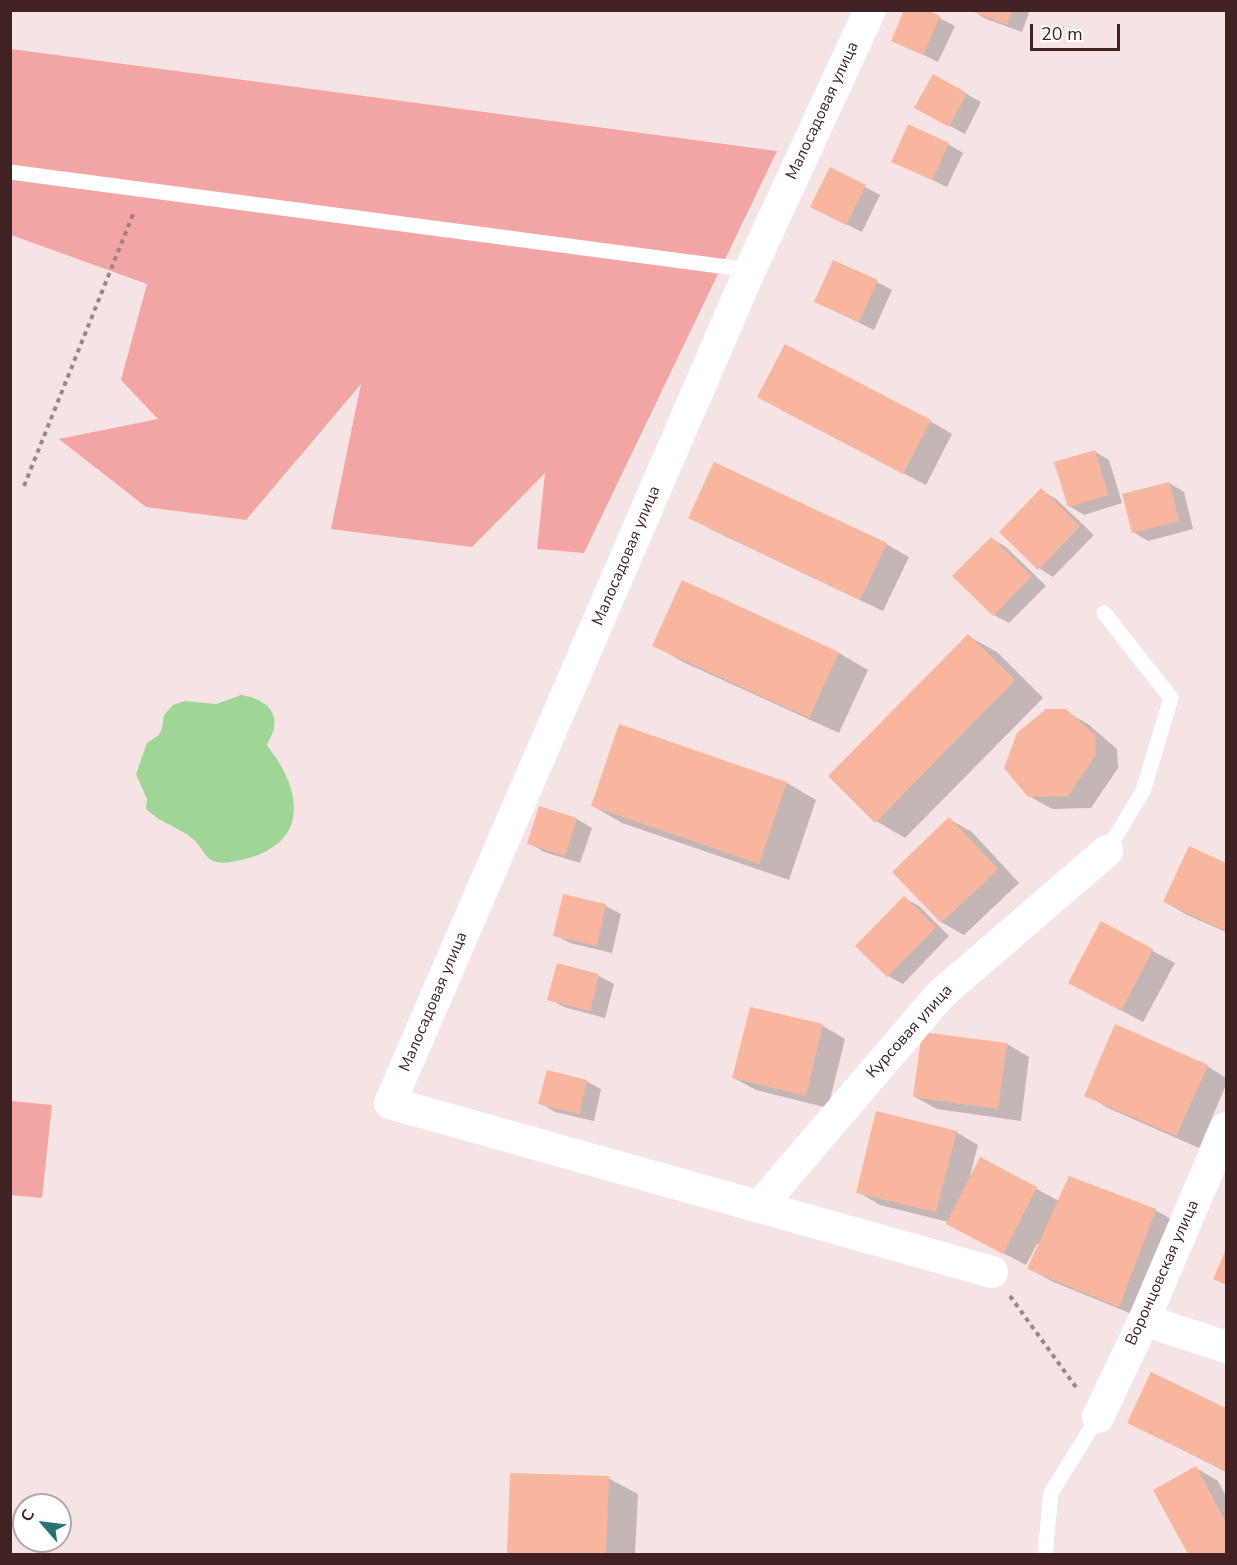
<!DOCTYPE html>
<html>
<head>
<meta charset="utf-8">
<style>
  body { margin:0 }
  #map { position:relative; width:1237px; height:1565px; overflow:hidden; background:#f5e4e3; font-family:"Nunito Sans",sans-serif }
  canvas { display:block }
  .frame { position:absolute; inset:0; border:12px solid #402222; pointer-events:none }
  .north { position:absolute; left:12px; top:1493px; width:60px; height:60px; box-sizing:border-box; background:#fff; border:2px solid #b3a7a7; border-radius:50%; rotate:298deg; font-size:16px; font-weight:700; line-height:24px; text-align:center; color:#402222 }
  .north::after { content:''; display:block; margin:auto; width:21px; height:27px; background:#297378; clip-path:polygon(50% 0,100% 100%,50% 72%,0 100%) }
  .scale { position:absolute; left:1030px; top:24px; width:90px; height:27px; box-sizing:border-box; border:3px solid #402222; border-top:0; padding-left:8px; font-size:18px; line-height:21px; white-space:nowrap; color:#402222; -webkit-text-stroke:4px #fff; paint-order:stroke }
</style>
</head>
<body>
<div id="map">
<canvas width="1237" height="1565"></canvas>
<div class="frame"></div>
<div class="north">С</div>
<div class="scale">20 m</div>
</div>
<script>
const ctx = document.querySelector('canvas').getContext('2d');
ctx.lineJoin = 'round';
function paint(path, color) { ctx.fillStyle = color; ctx.fill(path, 'evenodd'); }
function trace(path, color, width, dash) { ctx.strokeStyle = color; ctx.lineWidth = width; ctx.lineCap = dash ? 'butt' : 'round'; ctx.setLineDash(dash || []); ctx.stroke(path); }
function write(font, color, halo, rows, align = 'center') {
  ctx.font = font + ' "Nunito Sans",sans-serif'; ctx.lineWidth = 4.5; ctx.setLineDash([]); ctx.textBaseline = 'middle'; ctx.strokeStyle = halo; ctx.fillStyle = color; for (const [text, x, y, turn = 0] of rows) {
    ctx.save(); ctx.translate(x, y); ctx.rotate((+turn || 0) * Math.PI / 180); ctx.textAlign = isNaN(turn) ? turn : align; if (halo) ctx.strokeText(text, 0, 0); ctx.fillText(text, 0, 0); ctx.restore();
  }
}
const green = new Path2D(`
  M11 49 777 151 584 553 537 549 545 473 472 547 331 529 361 384 246 520 146 507 59 439 158 419 121 380 147 284 11 235Z
  M11 1101 52 1105 42 1198 11 1195Z`);
const water = new Path2D(`
  M241 695C258 698 278 706 274 728 273 734 269 739 267 745 270 751 275 755 278 761 303 801 302 841 252 857 241 860 223 866 211 860 204 855 200 845 193 839 179 827 160 823 146 809L147 799 136 774 147 743 159 735 162 728 164 715 173 705 185 701 216 704Z`);
const shadow = new Path2D(`
  M924 10 955 26 938 62 893 40Z
  M972 10H1030L1022 32 986 19Z
  M934 76 981 102 965 134 931 116Z
  M948 144 963 153 947 187 893 161Z
  M831 169 880 195 862 232 827 215Z
  M877 282 892 290 874 330 816 302Z
  M781 410 930 421 952 434 926 485Z
  M1094 451 1109 460 1122 503 1084 515 1069 506Z
  M1169 483 1184 492 1193 529 1148 541 1133 532Z
  M1041 490 1056 499 1094 535 1053 577 1039 568Z
  M690 517 886 544 909 557 883 611 712 530Z
  M991 538 1006 547 1046 586 1009 623 994 615Z
  M683 582 839 653 868 670 839 733 683 662 654 645Z
  M968 636 997 652 1043 698 905 838 876 821Z
  M1065 711 1088 724 1117 749 1118 768 1091 808 1052 809 1029 796Z
  M620 725 787 783 816 800 789 880 622 823 593 806Z
  M540 808 577 819 592 828 580 863 544 852 529 843Z
  M949 819 972 832 1019 883 964 935 941 922Z
  M1190 848 1226 864V932L1187 915 1165 902Z
  M564 896 606 906 621 914 612 953 570 943 555 935Z
  M904 898 919 906 949 936 903 984 888 976Z
  M1101 923 1175 963 1143 1022 1092 995Z
  M558 965 599 976 614 984 605 1018 564 1007 549 999Z
  M751 1008 823 1026 845 1039 828 1108 756 1090 734 1078Z
  M1007 1044 1029 1057 1021 1121 937 1109 915 1097Z
  M1207 1066 1226 1078V1085L1199 1148 1108 1108 1086 1095Z
  M586 1081 601 1089 594 1121 555 1112 540 1103Z
  M956 1132 978 1145 970 1176 981 1159 1059 1201 1155 1210 1178 1223 1142 1318 1051 1281 1029 1268 1039 1245 1037 1244 1026 1265 970 1236 948 1222 880 1205 858 1192Z
  M1152 1374 1226 1410V1472L1128 1422Z
  M1196 1468 1218 1481 1226 1496V1554H1189L1155 1490Z
  M511 1474 608 1478 638 1494 635 1554H508Z`);
const building = new Path2D(`
  M904 10H928L940 16 923 55 891 41Z
  M969 10H1012L1007 25Z
  M933 74 967 93 949 127 914 108Z
  M908 124 949 143 932 180 891 162Z
  M830 167 866 185 846 225 810 207Z
  M833 260 878 280 859 322 814 302Z
  M785 344 931 420 903 474 757 397Z
  M1095 450 1108 495 1068 507 1054 462Z
  M714 462 887 543 860 600 688 518Z
  M1169 482 1179 521 1132 533 1122 494Z
  M1041 488 1080 526 1038 570 999 532Z
  M991 537 1032 576 993 616 952 576Z
  M682 580 839 652 809 718 652 646Z
  M968 634 1015 680 875 823 828 776Z
  M1046 709H1066L1095 735 1096 755 1068 796 1028 797 1004 768 1017 733Z
  M619 724 787 782 759 864 591 806Z
  M539 806 577 818 565 856 527 844Z
  M949 817 998 869 941 923 892 872Z
  M1189 846 1226 863V931L1163 902Z
  M563 894 606 904 597 946 553 936Z
  M904 896 936 927 887 977 855 946Z
  M1101 921 1153 949 1121 1011 1068 983Z
  M557 963 599 974 590 1011 547 1000Z
  M750 1007 823 1024 806 1096 732 1078Z
  M1115 1024 1208 1065 1176 1136 1084 1096Z
  M922 1032 1007 1043 998 1109 913 1097Z
  M547 1070 587 1080 579 1114 538 1104Z
  M876 1111 957 1131 936 1212 856 1193Z
  M980 1157 1037 1187 1003 1254 946 1224Z
  M1069 1176 1156 1209 1119 1307 1027 1269Z
  M1226 1249V1285L1213 1279Z
  M1151 1372 1226 1408V1471L1127 1423Z
  M1196 1466 1226 1523V1554H1188L1153 1490Z
  M510 1473 609 1476 606 1554H507Z`);
const path = new Path2D(`
  M24 486 134 212
  M1010 1296 1078 1390`);
const service = new Path2D(`
  M10 172 750 270
  M1104 613 1171 698 1143 791 1107 851
  M1045 1554 1051 1493 1098 1417`);
const minor = new Path2D(`
  M870 10 750 270 390 1103 992 1272
  M759 1207 940 995 1107 851
  M1144 1320 1226 1347
  M1098 1417 1144 1320 1226 1128`);
const streetNames = [
  ["Малосадовая улица",823,111,-65],
  ["Малосадовая улица",627,556,-67],
  ["Малосадовая улица",434,1002,-67],
  ["Курсовая улица",910,1032,-48],
  ["Воронцовская улица",1163,1273,-66]
];
paint(green, '#f2a5a3');
paint(water, '#9fd695');
paint(shadow, '#0003');
paint(building, '#f9b69e');
trace(path, '#9c8584', 4, [4.5, 4.5]);
trace(service, '#fff', 15);
trace(minor, '#fff', 32);
write('16px', '#402222', '#fff', streetNames);
</script>
</body>
</html>
